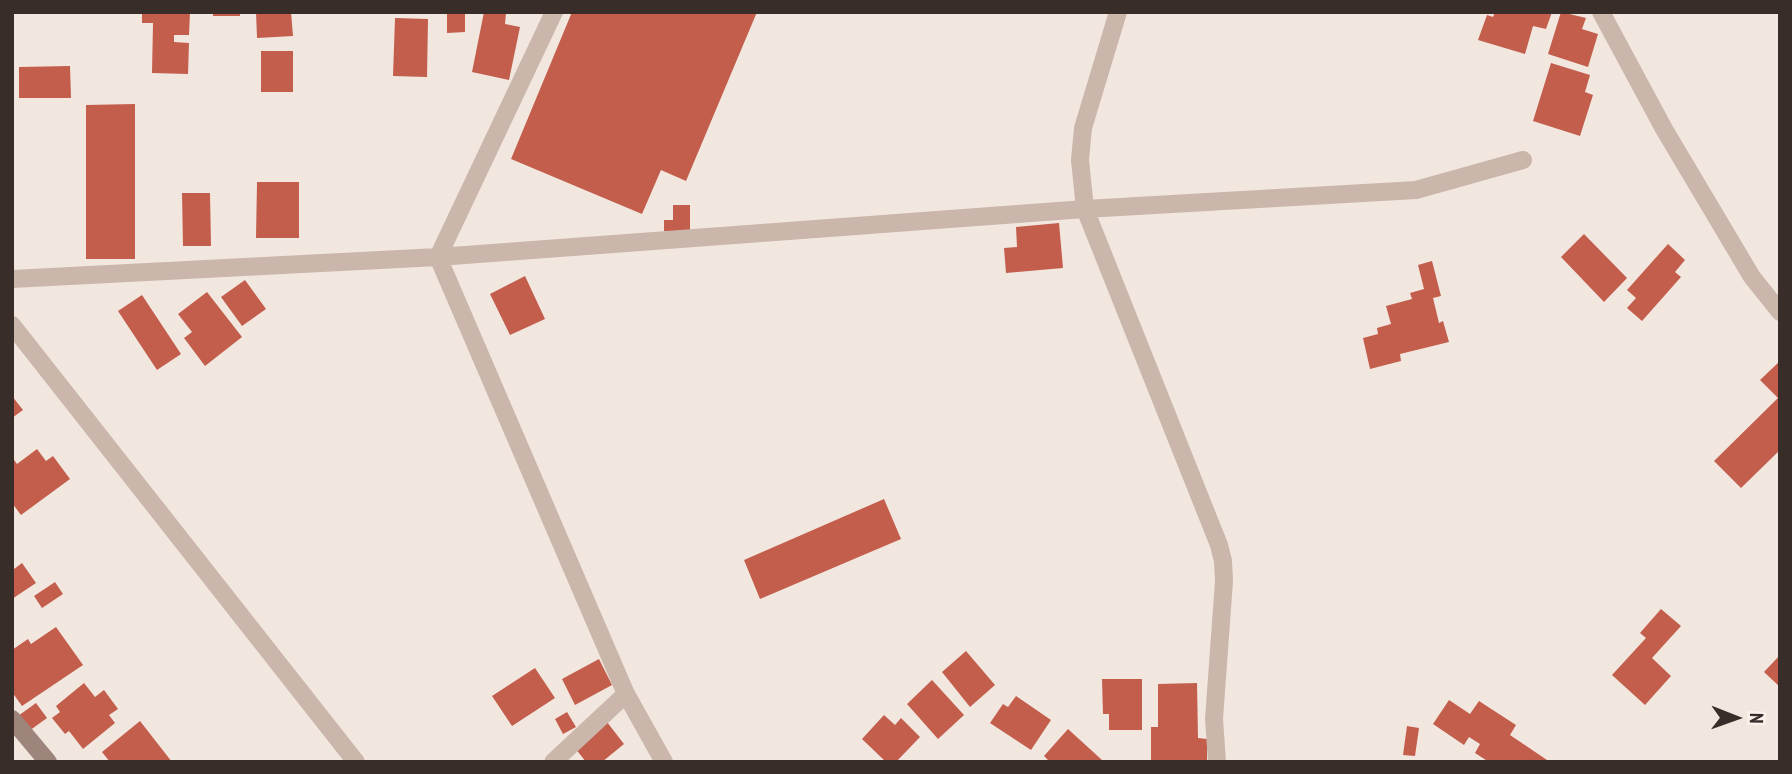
<!DOCTYPE html>
<html>
<head>
<meta charset="utf-8">
<style>
  body { margin:0 }
  #map { position:relative; width:1792px; height:774px; overflow:hidden; background:#f2e7df; font-family:"PT Sans Narrow",sans-serif }
  canvas { display:block }
  .frame { position:absolute; inset:0; border:14px solid #392d2a; pointer-events:none }
  .north { position:absolute; left:1701px; top:683px; width:70px; height:70px; -webkit-text-stroke:5px #faf2ec; paint-order:stroke; rotate:91deg; font-size:19px; font-weight:700; line-height:28px; text-align:center; color:#392d2a }
  .north::after { content:''; display:block; margin:auto; width:24px; height:32px; background:#392d2a; clip-path:polygon(50% 0,100% 100%,50% 72%,0 100%) }
</style>
</head>
<body>
<div id="map">
<canvas width="1792" height="774"></canvas>
<div class="frame"></div>
<div class="north">N</div>
</div>
<script>
const ctx = document.querySelector('canvas').getContext('2d');
ctx.lineJoin = 'round';
function paint(path, color) { ctx.fillStyle = color; ctx.fill(path, 'evenodd'); }
function trace(path, color, width, dash) { ctx.strokeStyle = color; ctx.lineWidth = width; ctx.lineCap = dash ? 'butt' : 'round'; ctx.setLineDash(dash || []); ctx.stroke(path); }
const building = new Path2D(`
  M142 12H190L189 35H174V42L189 43 188 74 152 73 153 23H142Z
  M213 12H240V16H213Z
  M256 12H291L293 36 257 38Z
  M447 12H465V32L447 33Z
  M484 12 506 13 505 24 520 27 509 80 472 72Z
  M572 12H757L686 181 661 170 642 214 511 159Z
  M1495 12H1552L1546 29 1533 26 1525 54 1478 40 1487 15 1493 17Z
  M1561 12 1586 18 1582 29 1598 34 1588 67 1548 54Z
  M395 18 428 19 427 77 393 76Z
  M261 51H293V92H261Z
  M1551 63 1590 75 1585 92 1593 95 1580 136 1533 121Z
  M70 66 71 98H19V67Z
  M135 104V259H86V105Z
  M257 182H299V238H256Z
  M182 193H210L211 246H183Z
  M673 205H690V231H664V220H673Z
  M1059 223 1063 268 1006 273 1004 248 1017 247 1016 227Z
  M1584 234 1627 278 1604 302 1561 257Z
  M1668 244 1685 260 1675 272 1681 277 1642 321 1627 308 1636 298 1627 290Z
  M1432 261 1441 296 1433 298 1439 323 1443 321 1449 342 1400 354 1401 361 1370 369 1363 338 1378 334 1377 328 1391 324 1386 306 1412 299 1410 293 1424 289 1418 265Z
  M525 276 545 319 510 335 490 294Z
  M245 280 266 309 242 326 221 297Z
  M207 292 242 337 205 366 184 338 192 332 178 314Z
  M142 295 181 354 157 370 118 311Z
  M1780 361V450L1741 488 1714 461 1778 398 1760 380Z
  M12 396 23 410 12 418Z
  M37 449 46 461 53 456 70 479 21 515 12 503V457L17 464Z
  M884 499 901 539 760 599 744 560Z
  M22 563 36 583 12 599V566L14 569Z
  M55 582 63 594 42 608 34 596Z
  M1661 609 1681 626 1652 658 1671 676 1645 705 1612 675 1646 638 1640 633Z
  M56 627 83 665 22 706 12 692V667L14 665 12 650 28 639 31 644Z
  M966 651 995 685 970 707 942 672Z
  M1780 655V687L1764 672Z
  M599 659 612 685 575 705 562 679Z
  M535 668 555 698 512 726 492 696Z
  M1102 679H1142V730H1109V714H1103Z
  M932 680 964 715 938 739 907 704Z
  M84 683 95 697 104 690 118 709 109 715 115 723 83 749 69 731 65 734 52 718 60 712 56 706Z
  M1197 683 1198 738 1207 739V762H1151V727H1158V684Z
  M1016 696 1051 720 1031 750 990 723 1003 704 1008 707Z
  M1449 700 1470 714 1479 701 1516 725 1510 735 1550 762H1489L1475 753 1480 744 1469 737 1464 745 1433 724Z
  M36 703 47 718 29 731 18 716Z
  M567 712 576 727 563 734 555 719Z
  M884 715 895 725 901 718 920 737 896 762H886L862 739Z
  M140 721 172 762H110L102 752Z
  M607 722 624 744 602 762H586L575 748Z
  M1407 726 1419 728 1415 756 1403 755Z
  M1068 729 1102 760 1101 762H1050L1044 756Z`);
const minor = new Path2D(`
  M554 12 438 257 626 694 664 762
  M1118 12 1083 128 1080 160 1085 209 1219 545 1223 561 1224 581 1214 719 1217 762
  M1601 12 1664 129 1752 277 1780 312
  M12 279 438 257 1085 209 1416 190 1523 160
  M12 325 356 762
  M553 762 626 694`);
const secondary = new Path2D(`
  M12 719 48 762`);
paint(building, '#c35d4c');
trace(minor, '#cbb6ab', 18);
trace(secondary, '#9e857c', 18);
</script>
</body>
</html>
